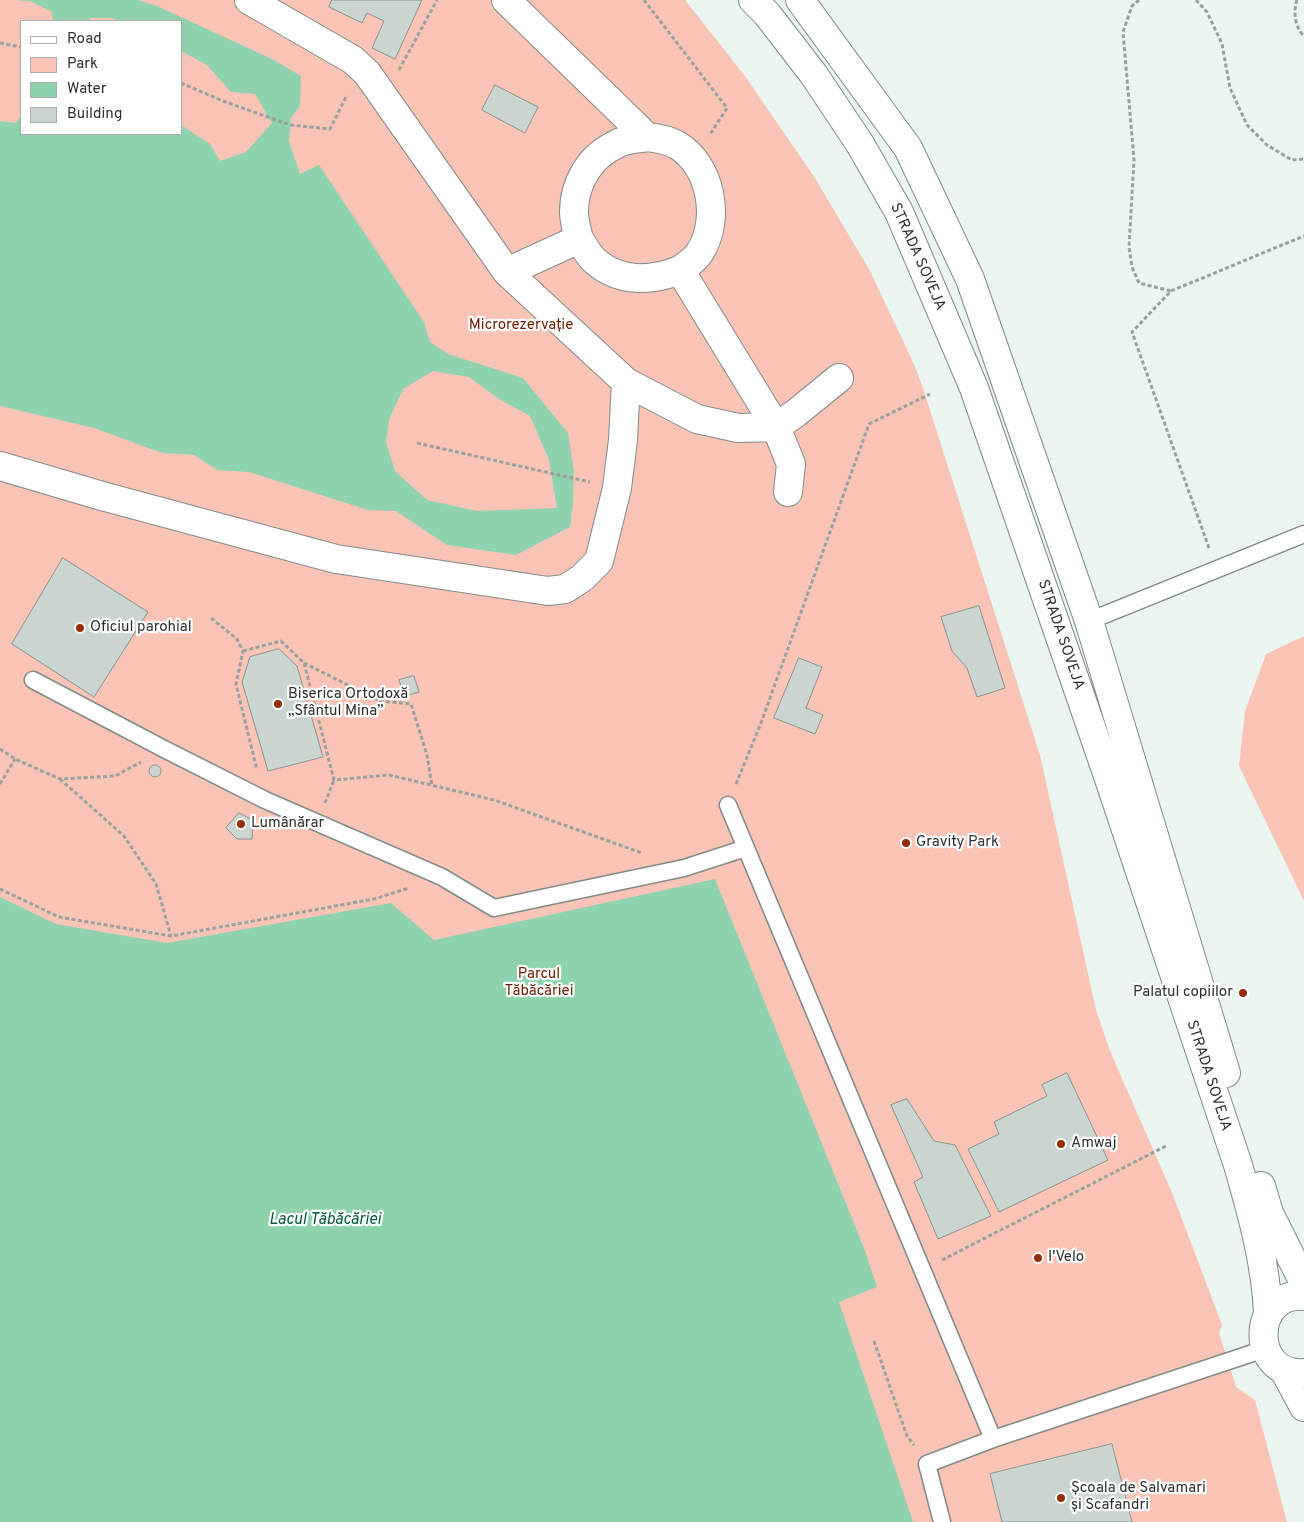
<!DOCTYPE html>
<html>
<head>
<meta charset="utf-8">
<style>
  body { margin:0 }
  #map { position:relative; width:1304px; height:1522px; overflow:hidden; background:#eaf5ef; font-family:Overpass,sans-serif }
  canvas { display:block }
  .legend { position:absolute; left:20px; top:20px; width:162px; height:115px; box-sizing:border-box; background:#fff; border:1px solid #abacab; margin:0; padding:6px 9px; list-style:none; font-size:15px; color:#2c302e }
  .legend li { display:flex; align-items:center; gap:10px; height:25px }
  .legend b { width:25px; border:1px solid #abacab }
</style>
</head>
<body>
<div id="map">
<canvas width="1304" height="1522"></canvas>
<ul class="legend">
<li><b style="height:6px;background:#fff"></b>Road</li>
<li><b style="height:14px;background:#f9c4b5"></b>Park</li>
<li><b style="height:14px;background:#8ed1ad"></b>Water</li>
<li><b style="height:14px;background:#cbd5cf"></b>Building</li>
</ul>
</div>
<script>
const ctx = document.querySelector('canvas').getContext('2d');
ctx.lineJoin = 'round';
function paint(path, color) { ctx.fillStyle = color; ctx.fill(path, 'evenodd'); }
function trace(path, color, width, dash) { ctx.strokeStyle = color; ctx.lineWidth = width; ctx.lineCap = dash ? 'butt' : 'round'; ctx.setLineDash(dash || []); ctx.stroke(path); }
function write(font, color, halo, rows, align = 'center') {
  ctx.font = font + ' Overpass,sans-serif'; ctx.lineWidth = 4.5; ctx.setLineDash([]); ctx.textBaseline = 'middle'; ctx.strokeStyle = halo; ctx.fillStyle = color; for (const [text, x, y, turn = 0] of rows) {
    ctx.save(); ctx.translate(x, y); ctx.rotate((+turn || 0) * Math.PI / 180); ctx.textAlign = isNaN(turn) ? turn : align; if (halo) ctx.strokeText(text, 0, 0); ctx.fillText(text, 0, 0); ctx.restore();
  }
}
const green = new Path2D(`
  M0 0H685L745 76 815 178 870 271 913 362 922 385 1040 755 1096 1010 1110 1051 1173 1195 1222 1325 1219 1333 1236 1387 1255 1400 1287 1522H0ZM21 21H181V134H21Z
  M1304 636V901L1239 766 1245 711 1266 654Z`);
const water = new Path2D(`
  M16 0H138L157 6 272 59 301 76 300 106 291 118 289 141 300 174 319 165 424 322 430 342 448 354 523 378 568 433 574 471 573 504 570 527 516 555 447 545 396 511 368 510 249 472 217 470 194 455 162 453 94 428 0 406V121L15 123 21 117V134H181V125L210 144 220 161 246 152 272 123 255 94 231 92 207 65 181 51V21H118L112 18H89V21H53L52 12 30 1ZM433 371 469 377 499 399 530 416 549 460 557 508 477 511 427 500 395 471 386 442 389 420 403 389Z
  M715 879 864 1248 877 1287 839 1302 913 1522H0V897L56 924 167 943 391 903 434 940Z`);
const building = new Path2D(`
  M332 0H422L395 59 372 48 384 21 367 13 362 23 329 7Z
  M495 85 538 107 525 133 482 110Z
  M63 558 148 612 94 697 12 644Z
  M979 606 1005 688 977 697 967 668 952 651 941 617Z
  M279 649 297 666 323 757 268 771 242 682 250 657Z
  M799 658 822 667 806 708 823 715 815 734 774 718Z
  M414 676 419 692 404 696 399 680Z
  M149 771a6 6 0 1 1 12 0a6 6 0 1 1-12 0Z
  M239 813 253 820 252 839H237L226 828Z
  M1067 1073 1108 1160 999 1212 968 1149 999 1134 994 1122 1047 1096 1042 1085Z
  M907 1099 934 1141 955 1145 991 1216 938 1239 914 1182 923 1177 891 1105Z
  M1112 1444 1132 1522H1002L990 1474Z`);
const path = new Path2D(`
  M644 0 727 108 709 136
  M1139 0 1132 6 1123 32 1134 160 1129 247 1132 267 1139 283 1171 291
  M1196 0 1207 12 1222 44 1230 88 1247 125 1267 145 1292 160 1304 159
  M1297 0C1293 11 1295 28 1304 36
  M0 43 21 47
  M399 70 437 0
  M181 83 223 101 290 125 330 129 347 95
  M417 443 590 482
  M1209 548 1132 332 1171 291 1304 236
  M211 618 237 639 243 651 236 684 257 770
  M243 651 281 641 304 663 334 780 389 775 494 800 642 853
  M304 663 380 701 411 704 427 755 432 786
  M0 749 15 759 60 779 115 776 141 762
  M60 779 124 836 156 884 171 936
  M0 784 15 759
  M736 784 761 723 869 424 930 394
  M325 803 334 780
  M0 889 59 917 171 936 374 899 409 888
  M942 1260 1166 1146
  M874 1341 907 1436 914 1445`);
const lane = new Path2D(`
  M1089 621 1304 534
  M33 680 164 749 265 800 442 877 494 908 684 868 746 848
  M728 805 993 1439
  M942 1522 927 1464 993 1439 1265 1349`);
const street = new Path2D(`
  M506 0 647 137C657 138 668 140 677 145 711 165 721 219 700 252 696 259 687 265 680 270L776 427 791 464 788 492
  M579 239C577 231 574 221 574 212 574 183 590 156 617 144 625 139 638 139 647 137
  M507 272 579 239C584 246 589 256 595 261 620 283 652 281 680 270
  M626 382 697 419 738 428 776 427 796 413 839 378
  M0 466 102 496 336 559 548 591 565 589 582 578 599 561 617 488 623 440 626 382 507 272 367 73 353 60 249 0`);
const secondary = new Path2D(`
  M753 0 767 14 814 75 860 144 899 212 974 388 1108 776 1238 1165C1252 1214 1266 1263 1268 1314
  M800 0 908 148 970 279 1089 621 1226 1073
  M1261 1186 1269 1213 1304 1283
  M1304 1296C1251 1291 1249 1377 1304 1373
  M1284 1370 1304 1407`);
const markers = [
  [80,628,5,"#952e0b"],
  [278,704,5,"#952e0b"],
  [241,824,5,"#952e0b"],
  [906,843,5,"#952e0b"],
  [1243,993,5,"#952e0b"],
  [1061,1144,5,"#952e0b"],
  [1038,1258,5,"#952e0b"],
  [1061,1498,5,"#952e0b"]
];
const streetNames = [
  ["STRADA SOVEJA",917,257,66],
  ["STRADA SOVEJA",1060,635,71],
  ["STRADA SOVEJA",1208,1076,72]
];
const parkNames = [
  ["Microrezervație",521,326],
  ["Parcul",539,975],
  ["Tăbăcăriei",539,992]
];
const poiNames = [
  ["Oficiul parohial",90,628],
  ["Biserica Ortodoxă",288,695],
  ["„Sfântul Mina”",288,712],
  ["Lumânărar",251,824],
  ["Gravity Park",916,843],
  ["Palatul copiilor",1233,993,"right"],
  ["Amwaj",1071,1144],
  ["I'Velo",1048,1258],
  ["Școala de Salvamari",1071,1489],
  ["și Scafandri",1071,1506]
];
const waterNames = [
  ["Lacul Tăbăcăriei",325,1221]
];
paint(green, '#f9c4b5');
paint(water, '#8ed1ad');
paint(building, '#cbd5cf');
trace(building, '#88918c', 1);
trace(lane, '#818a85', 19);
trace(street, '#818a85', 30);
trace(secondary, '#818a85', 30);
trace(path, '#98a09c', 3, [4, 2.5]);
trace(lane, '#fff', 16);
trace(street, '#fff', 28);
trace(secondary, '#fff', 28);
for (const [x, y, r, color] of markers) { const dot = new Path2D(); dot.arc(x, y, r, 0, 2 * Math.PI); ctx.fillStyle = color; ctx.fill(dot); trace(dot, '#fff', 2); }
write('15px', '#2c302e', '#fff', streetNames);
write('15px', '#6a1c02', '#fff', parkNames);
write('15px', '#2c302e', '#fff', poiNames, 'left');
write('italic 16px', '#015939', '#fff', waterNames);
</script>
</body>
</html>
